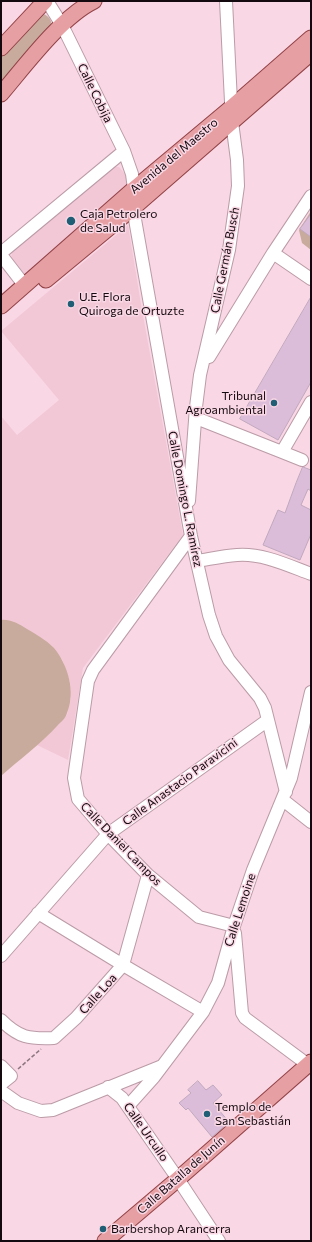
<!DOCTYPE html>
<html>
<head>
<meta charset="utf-8">
<style>
  body { margin:0 }
  #map { position:relative; width:312px; height:1242px; overflow:hidden; background:#f9d7e4; font-family:Commissioner,sans-serif }
  canvas { display:block }
  .frame { position:absolute; inset:0; border:2px solid #14090e; pointer-events:none }
</style>
</head>
<body>
<div id="map">
<canvas width="312" height="1242"></canvas>
<div class="frame"></div>
</div>
<script>
const ctx = document.querySelector('canvas').getContext('2d');
ctx.lineJoin = 'round';
function paint(path, color) { ctx.fillStyle = color; ctx.fill(path, 'evenodd'); }
function trace(path, color, width, dash) { ctx.strokeStyle = color; ctx.lineWidth = width; ctx.lineCap = dash ? 'butt' : 'round'; ctx.setLineDash(dash || []); ctx.stroke(path); }
function write(font, color, halo, rows, align = 'center') {
  ctx.font = font + ' Commissioner,sans-serif'; ctx.lineWidth = 3; ctx.setLineDash([]); ctx.textBaseline = 'middle'; ctx.strokeStyle = halo; ctx.fillStyle = color; for (const [text, x, y, turn = 0] of rows) {
    ctx.save(); ctx.translate(x, y); ctx.rotate((+turn || 0) * Math.PI / 180); ctx.textAlign = isNaN(turn) ? turn : align; if (halo) ctx.strokeText(text, 0, 0); ctx.fillText(text, 0, 0); ctx.restore();
  }
}
const built = new Path2D(`
  M111 167H119L131 181 130 188 31 276 21 275 10 262 12 253Z
  M128 225 142 310 183 535 83 668 68 760 37 745 49 734 67 715 71 699 70 682 62 659 5 620H1V416L17 435 59 400 1 331Z`);
const green = new Path2D(`
  M39 14H44C51 18 52 21 51 29L1 83V55Z
  M311 211V250L302 243 299 230Z
  M1 620C10 619 19 624 27 629 36 634 46 640 54 648 68 665 76 692 67 713 66 718 61 722 58 725 41 744 20 759 1 776Z`);
const building = new Path2D(`
  M311 214V237L300 229Z
  M311 297V382L278 440 240 419Z
  M303 467 311 470V491L308 489 301 505 311 510V534L300 560 263 545 278 510 285 513 296 483Z
  M198 1081 206 1090 213 1085 222 1095 213 1103 229 1122 212 1137 188 1108 186 1110 179 1103 191 1093 188 1090Z`);
const path = new Path2D(`
  M18 1069 41 1049`);
const minor = new Path2D(`
  M47 1 62 25 124 151 132 174 134 189 133 208 191 536 209 615 216 636 229 660 260 698 265 708 286 792
  M1 253 124 151
  M273 253 311 279
  M1 255 25 286
  M209 357 273 253 311 196
  M196 418 282 452 311 402
  M282 452 302 460
  M189 501 196 407 200 375 229 250 238 186 237 160 232 122 226 1
  M191 536 93 670 88 681 74 778 78 799 108 834 148 875 199 917 234 926
  M197 561C210 559 223 556 237 555 262 553 287 565 311 574
  M283 800 311 822
  M38 913 123 965 203 1012
  M235 933 242 1013 245 1018 311 1067
  M1 956 108 834 268 720
  M1 1020C19 1038 29 1039 54 1038L76 1018 123 965 148 875
  M1 1066 11 1076 1 1084
  M108 1087 122 1098 178 1179 219 1241
  M1 1091 18 1103 41 1111 53 1110 162 1066
  M128 1106 154 1077 203 1012 218 983 234 926 253 870 291 778 311 692`);
const major = new Path2D(`
  M1 48 45 1
  M1 94C25 66 61 17 94 1
  M46 280 133 208 311 53
  M1 306 134 189 232 107 311 38
  M105 1241 178 1179 311 1062`);
const markers = [
  [71,221,5,"#1f5e74"],
  [71,304,4,"#1f5e74"],
  [274,403,4,"#1f5e74"],
  [207,1114,4,"#1f5e74"],
  [103,1229,4,"#1f5e74"]
];
const streetNames = [
  ["Calle Cobija",95,93,64],
  ["Avenida del Maestro",174,156,-40],
  ["Calle Germán Busch",225,260,-79],
  ["Calle Domingo L. Ramírez",185,499,79],
  ["Calle Anastacio Paravicini",180,782,-36],
  ["Calle Daniel Campos",121,844,46],
  ["Calle Lemoine",240,910,-72],
  ["Calle Loa",98,994,-48],
  ["Calle Urcullo",146,1132,55],
  ["Calle Batalla de Junín",181,1175,-41]
];
const poiNames = [
  ["Caja Petrolero",80,214],
  ["de Salud",80,228],
  ["U.E. Flora",79,297],
  ["Quiroga de Ortuzte",79,311],
  ["Tribunal",266,396,"right"],
  ["Agroambiental",266,410,"right"],
  ["Templo de",215,1107],
  ["San Sebastián",215,1121],
  ["Barbershop Arancerra",111,1229]
];
paint(built, '#f2c8d7');
paint(green, '#c9ab9d');
paint(building, '#dbbdd9');
trace(building, '#c0a8be', 1);
trace(minor, '#bb9ba7', 14);
trace(major, '#924247', 17);
trace(path, '#8d767f', 1.5, [4, 2]);
trace(minor, '#fff', 12);
trace(major, '#e6a0a3', 15);
for (const [x, y, r, color] of markers) { const dot = new Path2D(); dot.arc(x, y, r, 0, 2 * Math.PI); ctx.fillStyle = color; ctx.fill(dot); trace(dot, '#f9d7e4', 1.5); }
write('12px', '#14090e', '#f9d7e4', streetNames);
write('12px', '#14090e', '#f9d7e4', poiNames, 'left');
</script>
</body>
</html>
